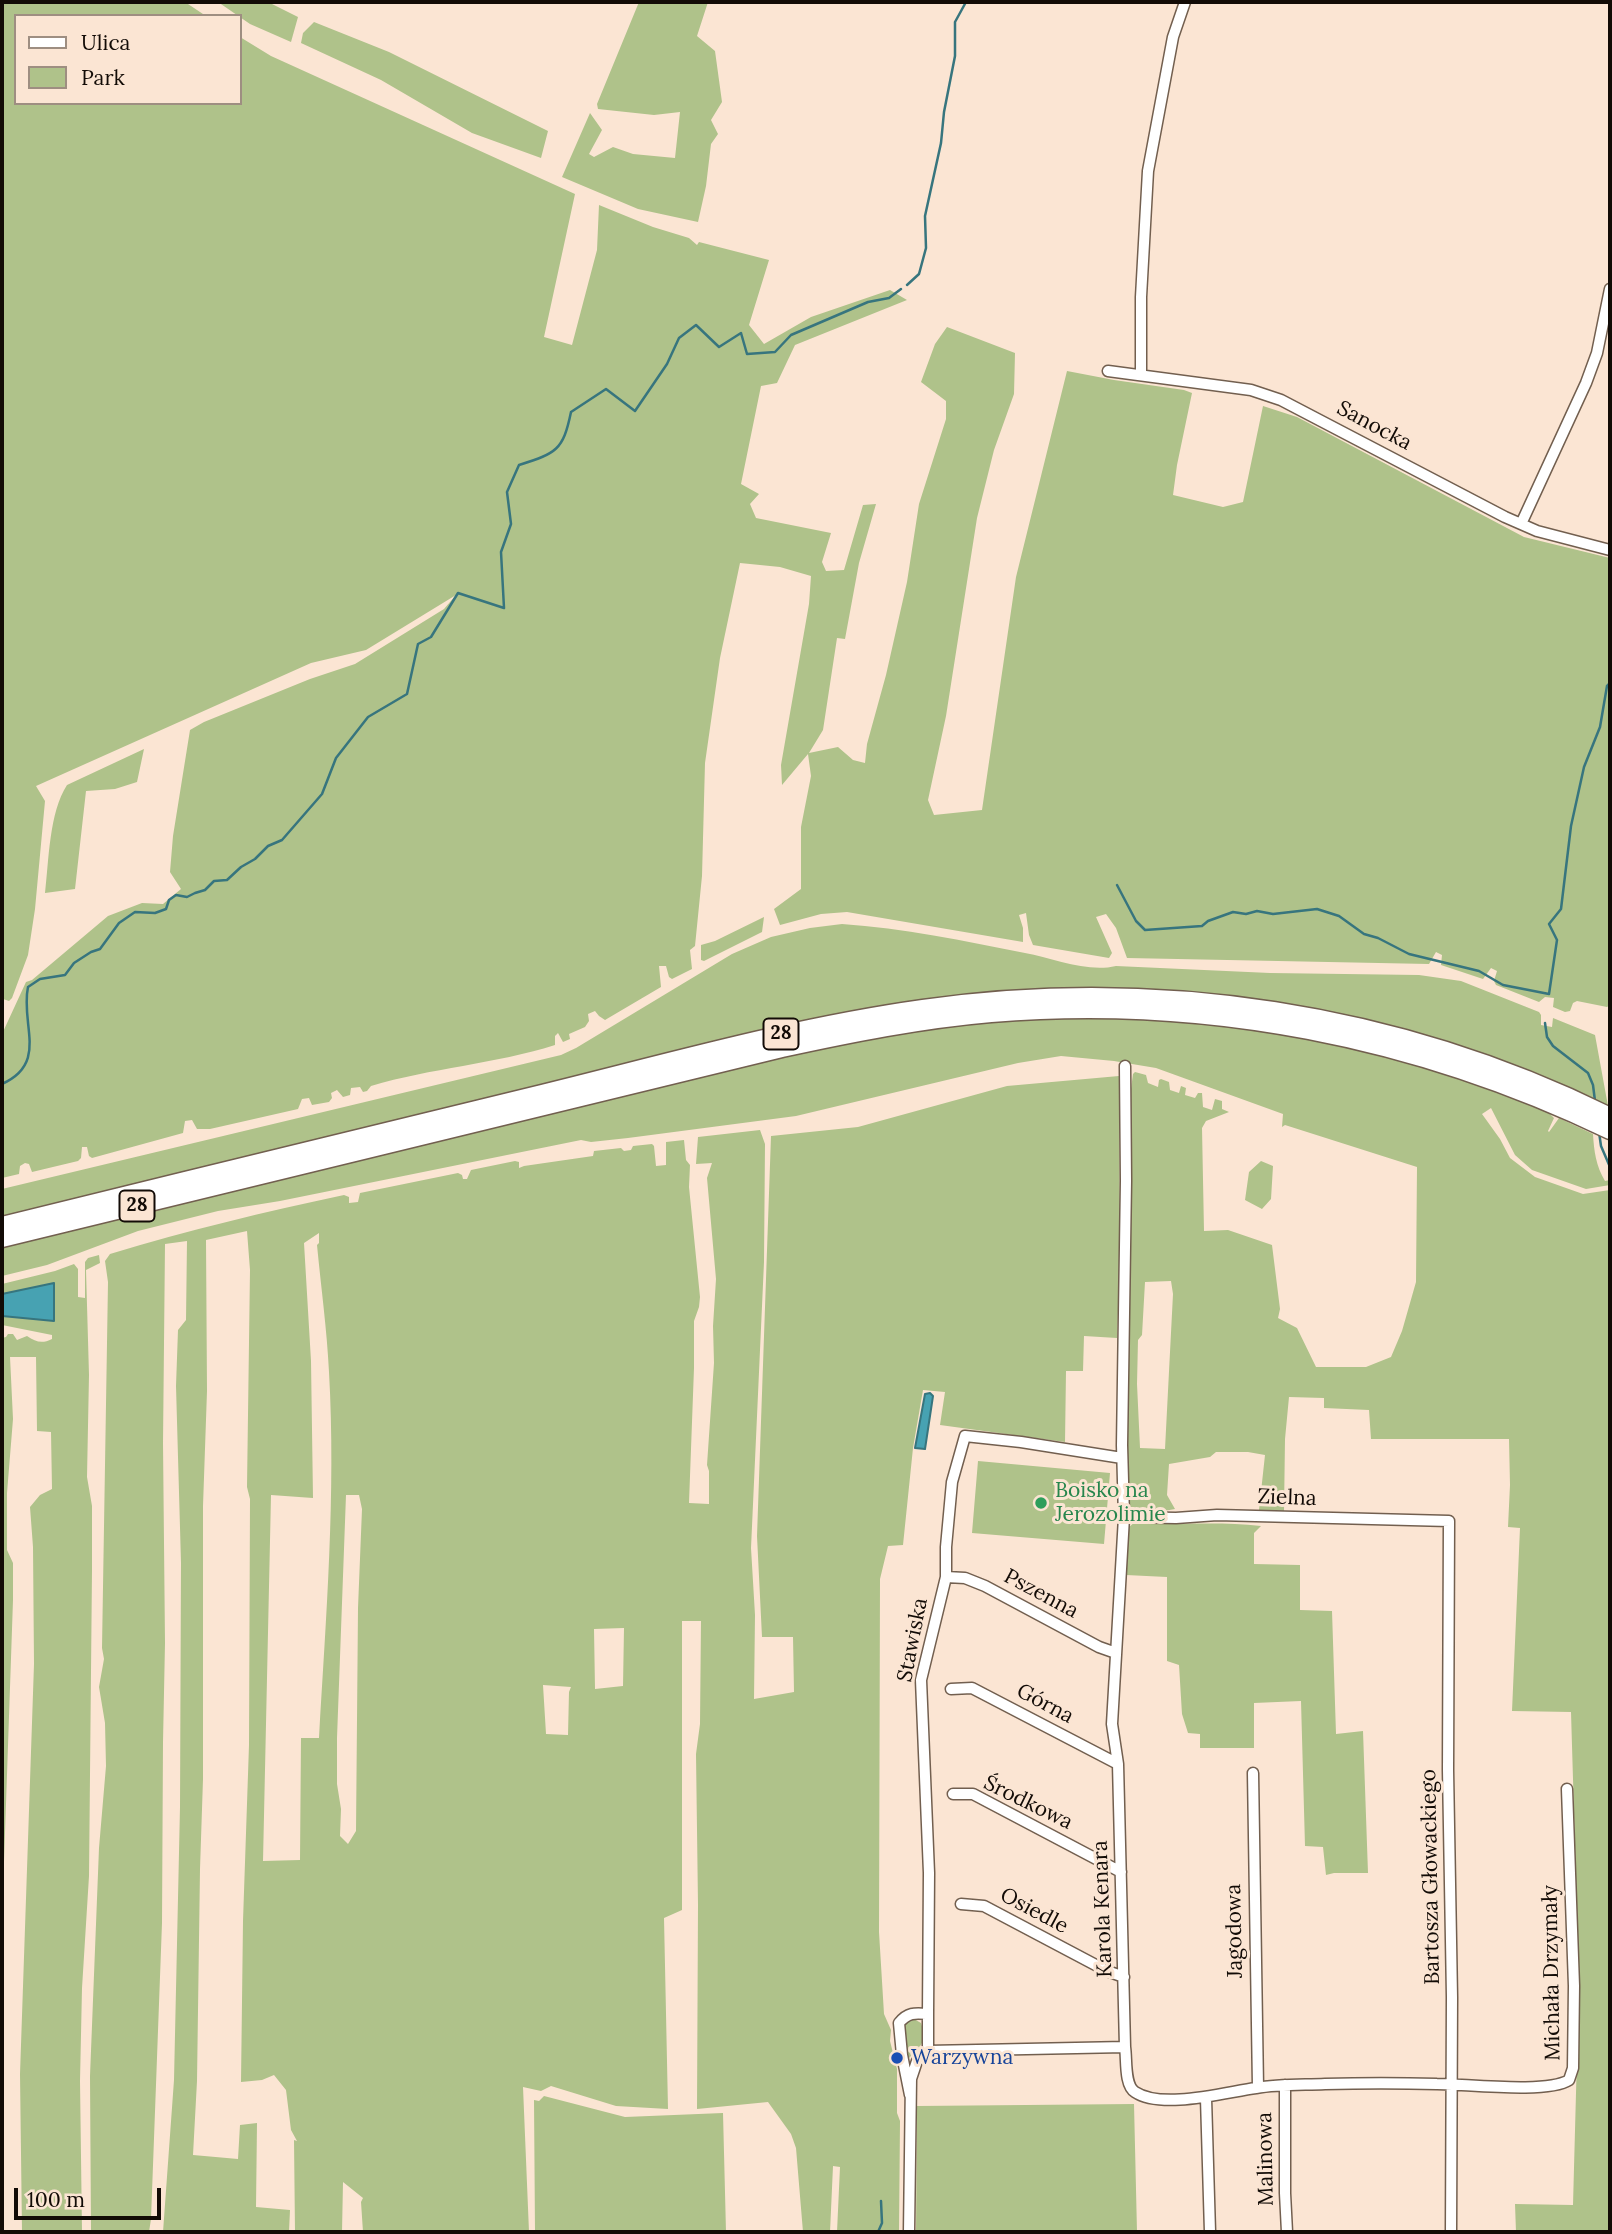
<!DOCTYPE html>
<html>
<head>
<meta charset="utf-8">
<style>
  body { margin:0 }
  #map { position:relative; width:1612px; height:2234px; overflow:hidden; background:#fbe5d3; font-family:Lora,serif }
  canvas { display:block }
  .frame { position:absolute; inset:0; border:4px solid #120b06; pointer-events:none }
  .legend { position:absolute; left:14px; top:14px; width:228px; height:91px; box-sizing:border-box; background:#fbe5d3; border:2px solid #9e8e81; margin:0; padding:9px 12px; list-style:none; font-size:21px; color:#120b06 }
  .legend li { display:flex; align-items:center; gap:14px; height:35px }
  .legend b { width:35px; border:2px solid #9e8e81 }
  .scale { position:absolute; left:14px; top:2188px; width:147px; height:32px; box-sizing:border-box; border:4px solid #120b06; border-top:0; padding-left:9px; font-size:21px; line-height:24px; white-space:nowrap; color:#120b06; -webkit-text-stroke:5px #fbe5d3; paint-order:stroke }
</style>
</head>
<body>
<div id="map">
<canvas width="1612" height="2234"></canvas>
<div class="frame"></div>
<ul class="legend">
<li><b style="height:9px;background:#fff"></b>Ulica</li>
<li><b style="height:19px;background:#afc28a"></b>Park</li>
</ul>
<div class="scale">100 m</div>
</div>
<script>
const ctx = document.querySelector('canvas').getContext('2d');
ctx.lineJoin = 'round';
function paint(path, color) { ctx.fillStyle = color; ctx.fill(path, 'evenodd'); }
function trace(path, color, width, dash) { ctx.strokeStyle = color; ctx.lineWidth = width; ctx.lineCap = dash ? 'butt' : 'round'; ctx.setLineDash(dash || []); ctx.stroke(path); }
function write(font, color, halo, rows, align = 'center') {
  ctx.font = font + ' Lora,serif'; ctx.lineWidth = 6; ctx.setLineDash([]); ctx.textBaseline = 'middle'; ctx.strokeStyle = halo; ctx.fillStyle = color; for (const [text, x, y, turn = 0] of rows) {
    ctx.save(); ctx.translate(x, y); ctx.rotate((+turn || 0) * Math.PI / 180); ctx.textAlign = isNaN(turn) ? turn : align; if (halo) ctx.strokeText(text, 0, 0); ctx.fillText(text, 0, 0); ctx.restore();
  }
}
const green = new Path2D(`
  M2 2H185L206 16H16V103H240V37L271 56 575 194 544 337 572 345 597 250 599 205 653 227 689 238 697 245 699 242 769 260 749 325 764 344 811 317 890 290 907 300 795 345 777 383 761 386 741 484 759 494 750 504 756 518 831 533 822 562 826 571 844 570 863 505 876 504 859 563 845 639 837 638 823 730 809 753 838 747 853 760 865 763 867 744 886 675 907 582 919 504 946 419V401L921 382 935 344 947 327 1015 353 1014 394 994 450 977 518 946 716 928 800 934 815 982 810 1016 577 1067 371 1114 380 1184 390 1192 393 1177 465 1173 495 1223 507 1243 502 1263 406 1297 417 1524 537 1610 558V1005L1607 1007 1577 1001 1573 1003 1570 1011 1565 1012 1553 1007 1554 998 1545 997 1539 1002 1496 985 1494 981 1497 971 1491 968 1483 979 1441 965 1442 955 1436 952 1429 964 1127 958 1116 928 1106 914 1096 917 1112 953 1109 958 1033 945 1029 935 1026 913 1019 915 1023 928V942L847 912 821 914 780 925 774 909 801 889V827L811 776 808 754 782 785 781 765 809 604 811 576 780 567 740 563 720 658 705 763 702 876 695 946 690 950 692 969 672 979 669 977 666 966H659L661 987 605 1020 599 1016 595 1011 588 1014 589 1021 585 1027 569 1034 570 1039 563 1042 558 1033 555 1036V1045C495 1064 431 1068 371 1086L367 1091 363 1092 360 1087 351 1088 350 1095 343 1097 337 1090 331 1093 332 1098 329 1102 312 1105 309 1098 302 1099 298 1109 210 1129H197L192 1120 185 1121 183 1133 92 1158 89 1156 87 1147H82L81 1158 78 1161 32 1172 29 1164 25 1163 20 1166 19 1174 2 1178V1034L26 982 32 980 108 916 142 903 163 904 181 889 170 872 173 836 190 730 204 722 310 679 355 664 444 609 456 595 366 650 311 663 36 786 45 801 35 909 28 955 12 998 9 1001 3 999 2 1003Z
  M218 2H268L298 17 291 42 250 24Z
  M639 2H708L697 36 715 51 722 102 711 120 718 134 711 144 706 186 698 222 638 209 562 177 590 113 602 130 589 154 594 157 613 147 633 154 675 158 680 112 654 115 598 109 597 104Z
  M314 22 389 52 548 131 541 158 472 133 381 80 301 43 303 33Z
  M144 749 137 782 115 789 86 791 75 889 45 893C49 860 49 813 67 785Z
  M764 917 762 932 704 961 701 960V945L715 941Z
  M842 924C903 928 964 941 1025 953 1053 958 1087 973 1116 966L1270 973 1419 975 1461 981 1539 1012 1541 1015V1025L1552 1027 1553 1018 1595 1035 1608 1106C1572 1091 1537 1074 1500 1060 1359 1008 1198 984 1048 989 999 990 950 997 901 1004L2 1218V1189L561 1055 576 1048 732 954 771 937 810 928Z
  M1099 1015 1205 1021 1307 1036 1394 1057 1467 1079 1549 1113 1554 1118 1548 1131 1549 1132 1559 1118 1593 1134C1594 1151 1596 1166 1605 1181L1610 1180V1185L1586 1189 1532 1170 1515 1155 1491 1108 1482 1114 1500 1139 1510 1158 1535 1177 1583 1194 1610 1190V2232H1516L1515 2204 1573 2205 1579 1981 1571 1712 1512 1711 1520 1528 1508 1527 1510 1485 1509 1439H1371L1369 1410 1324 1408V1398L1289 1397 1285 1439 1284 1511 1259 1510 1265 1455 1248 1452H1216L1210 1457 1169 1464 1167 1495 1175 1509C1160 1512 1145 1513 1130 1508L1128 1502C1126 1365 1130 1227 1131 1089L1133 1074 1135 1072 1146 1075 1148 1083 1158 1087 1159 1080 1161 1079 1169 1082 1170 1090 1179 1093 1181 1086 1186 1088 1185 1095 1195 1098 1198 1093H1202L1203 1107 1212 1110 1215 1099 1222 1101V1109L1229 1112 1206 1121 1202 1128 1204 1231 1228 1230 1272 1245 1280 1309 1278 1318 1297 1328 1316 1367H1366L1391 1357 1402 1331 1416 1282 1417 1167 1285 1125 1282 1127 1283 1114 1156 1068 1114 1061 1061 1056 1018 1063 796 1116 628 1138 591 1142 581 1140 280 1201 218 1211 138 1231 47 1265 2 1276V1246L816 1048 920 1029 1009 1019ZM1171 1281 1173 1294 1165 1449 1140 1448 1137 1384 1138 1340 1142 1335 1145 1282Z
  M1119 1076 1120 1255 1117 1338 1084 1336 1083 1371H1066L1065 1442 940 1425 945 1392 923 1390 913 1448 903 1545 888 1546 880 1579 879 1932 884 2014 891 2030 890 2041 897 2069V2113L900 2121 899 2232H837L840 2167 833 2166 830 2232H803L796 2148 791 2134 768 2102 697 2109 698 1905 696 1754 700 1724 701 1621H682V1910L664 1918 668 2109 616 2106 551 2086 541 2091 523 2087 529 2232H363L361 2202 363 2198 343 2182 342 2232H295L294 2140 297 2141 291 2130 286 2090 274 2075 262 2080 241 2082 243 1921 249 1745 250 1499 247 1487 250 1270 247 1231 206 1240 207 1391 203 1506V1779L200 1869 197 2081 193 2155 238 2159 240 2125 257 2123 256 2207 290 2210 289 2232H163L174 2080 180 1807 181 1563 176 1386 178 1330 186 1320 187 1241 165 1244 163 1443 165 1643 163 1742 162 1923 151 2219 149 2232H91L90 2076 99 1848 106 1766 105 1723 99 1687 104 1659 102 1648 108 1282 105 1261 110 1254C189 1230 264 1212 344 1195L349 1197V1203L358 1202 360 1193 458 1173 462 1175 463 1179H467L471 1170 515 1161 519 1162V1168L524 1166 593 1156 594 1151 621 1148 624 1151 631 1150 633 1146 652 1144 654 1146 656 1166 666 1165V1142L684 1140 686 1160 690 1165 689 1187 700 1297 699 1307 694 1321V1368L689 1503 709 1504V1471L707 1465 714 1363 713 1326 716 1279 707 1178 712 1163 696 1164 698 1137 760 1130 765 1144 764 1262 751 1548 755 1615 754 1699 794 1692 793 1637H762L757 1536 771 1136 858 1127 1007 1086ZM319 1233V1243L317 1245C321 1287 327 1330 329 1372 336 1494 326 1617 319 1738H301L300 1860 263 1861 271 1495 313 1498 311 1361 304 1243ZM346 1495H359L362 1509 358 1608 356 1831 348 1844 340 1836 341 1809 337 1784V1738ZM624 1628 623 1686 595 1689 594 1629ZM543 1685 571 1687 569 1692 568 1735 546 1734Z
  M1261 1161 1273 1166 1271 1199 1262 1209 1245 1200 1249 1172Z
  M99 1255 100 1263 86 1270 89 1375 87 1477 92 1506V1570L89 1876 82 1988 80 2081 82 2232H22L20 2074 34 1664 33 1547 30 1507 40 1495 52 1489 51 1432 37 1431 36 1357H10L13 1419 7 1493V1550L13 1563V1600L2 1920V1338L6 1337 8 1334H13L17 1340 27 1336C36 1342 42 1344 52 1339V1335L2 1325V1284L55 1271 74 1264 78 1269V1297L85 1298V1262L88 1258Z
  M978 1461 1110 1473 1104 1544 972 1533Z
  M1135 1522C1177 1526 1218 1521 1261 1526L1254 1533V1564L1300 1565V1610L1332 1611 1336 1734 1363 1731 1368 1873H1334L1326 1875 1323 1847 1305 1846 1301 1701 1254 1703V1748H1200V1734L1188 1733 1182 1714 1179 1665 1167 1661V1577L1126 1575 1129 1527Z
  M914 2019 921 2023C927 2042 922 2045 909 2058L906 2056 902 2029 908 2021Z
  M544 2096 625 2117 723 2113 726 2232H535L534 2100 539 2101Z
  M1134 2104 1137 2232H916L917 2106Z`);
const water = new Path2D(`
  M54 1283V1321L2 1316V1294Z
  M930 1393 933 1396 925 1449 915 1448 925 1394Z`);
const stream = new Path2D(`
  M907 285 919 274 926 248 925 216 941 143 944 112 955 56V22L966 2
  M1117 885 1136 921 1145 930 1202 926 1208 921 1233 912 1246 914 1257 911 1273 914 1317 909 1339 916 1364 934 1378 938 1409 954 1479 971 1503 985 1549 994 1557 940 1549 924 1561 909 1571 826 1584 767 1600 727 1607 686 1610 683
  M1545 1023 1547 1037 1553 1046 1588 1073 1593 1085 1595 1101
  M2 1084C49 1063 20 1024 28 987L40 979 65 975 74 963 91 952 100 949 119 923 135 912 155 913 166 909 169 900 176 895 187 897 195 893 205 890 214 881 227 880 241 867 255 859 268 846 282 840 322 794 336 758 368 717 407 694 418 644 431 637 458 593 504 608 501 552 511 524 507 492 519 465C556 453 563 451 571 412L606 389 635 411 667 364 679 338 696 325 719 347 741 333 747 354 775 352 791 335 868 302 889 298 901 289
  M1599 1132 1601 1146 1610 1167
  M878 2232 882 2223 881 2201`);
const street = new Path2D(`
  M1108 371 1251 390 1281 400 1505 517 1537 531 1610 550
  M1141 375V297L1148 171 1173 37 1185 2
  M1521 524 1586 383 1597 353 1610 289
  M1125 1066 1126 1181 1122 1445 1124 1517 1112 1724 1118 1764 1125 2047C1127 2059 1124 2085 1135 2092 1162 2110 1226 2092 1256 2088 1279 2084 1302 2085 1325 2084 1362 2083 1400 2083 1437 2084 1466 2084 1547 2094 1569 2080L1573 2068 1574 1986 1567 1789
  M1124 1517 1176 1518 1217 1515 1449 1521 1448 1770 1452 1997 1451 2232
  M946 1577 965 1578 985 1586 1099 1647 1116 1653
  M951 1689 972 1688 1118 1764
  M1253 1773 1258 2087
  M953 1794H973L1121 1872
  M961 1904 984 1906 1107 1971 1124 1977
  M928 2014 929 1873 921 1680 946 1577V1547L952 1482 965 1436 1021 1442 1122 1458
  M928 2051 1125 2047
  M1285 2085V2193L1287 2232
  M1206 2098 1210 2232
  M909 2232 911 2079 917 2061 928 2051V2014C915 2013 908 2012 899 2023L902 2055 910 2095`);
const primary = new Path2D(`
  M2 1225C182 1181 362 1136 542 1093 668 1062 794 1026 923 1008 1157 975 1398 1011 1610 1116
  M2 1239 782 1049C851 1034 921 1020 991 1014 1205 996 1417 1038 1610 1131`);
const markers = [
  [1041,1503,7,"#2e9e5b"],
  [897,2058,7,"#1a4fb4"]
];
const shields = [
  [781,1034,35],
  [137,1206,35]
];
const shieldNames = [
  ["28",781,1034],
  ["28",137,1206]
];
const streetNames = [
  ["Sanocka",1374,426,28],
  ["Zielna",1287,1498,2],
  ["Pszenna",1041,1594,28],
  ["Stawiska",913,1640,-79],
  ["Górna",1045,1704,28],
  ["Środkowa",1028,1803,26],
  ["Bartosza Głowackiego",1431,1877,-91],
  ["Karola Kenara",1103,1909,-92],
  ["Osiedle",1034,1911,28],
  ["Jagodowa",1235,1931,-91],
  ["Michała Drzymały",1552,1973,-91],
  ["Malinowa",1266,2159,-91]
];
const leisureNames = [
  ["Boisko na",1055,1491],
  ["Jerozolimie",1055,1515]
];
const transitNames = [
  ["Warzywna",911,2058]
];
paint(green, '#afc28a');
paint(water, '#47a2b2');
trace(water, '#37757e', 2);
trace(stream, '#37757e', 2.5);
trace(street, '#725f4f', 13);
trace(primary, '#725f4f', 19);
trace(street, '#fff', 10);
trace(primary, '#fff', 16);
for (const [x, y, r, color] of markers) { const dot = new Path2D(); dot.arc(x, y, r, 0, 2 * Math.PI); ctx.fillStyle = color; ctx.fill(dot); trace(dot, '#fbe5d3', 2.5); }
for (const [x, y, w] of shields) { const box = new Path2D(); box.roundRect(x - w / 2, y - 15.5, w, 31, 5); ctx.fillStyle = '#fbe5d3'; ctx.fill(box); trace(box, '#120b06', 2); }
write('bold 19px', '#120b06', null, shieldNames);
write('21px', '#120b06', '#fbe5d3', streetNames);
write('21px', '#27864d', '#fbe5d3', leisureNames, 'left');
write('21px', '#164399', '#fbe5d3', transitNames, 'left');
</script>
</body>
</html>
